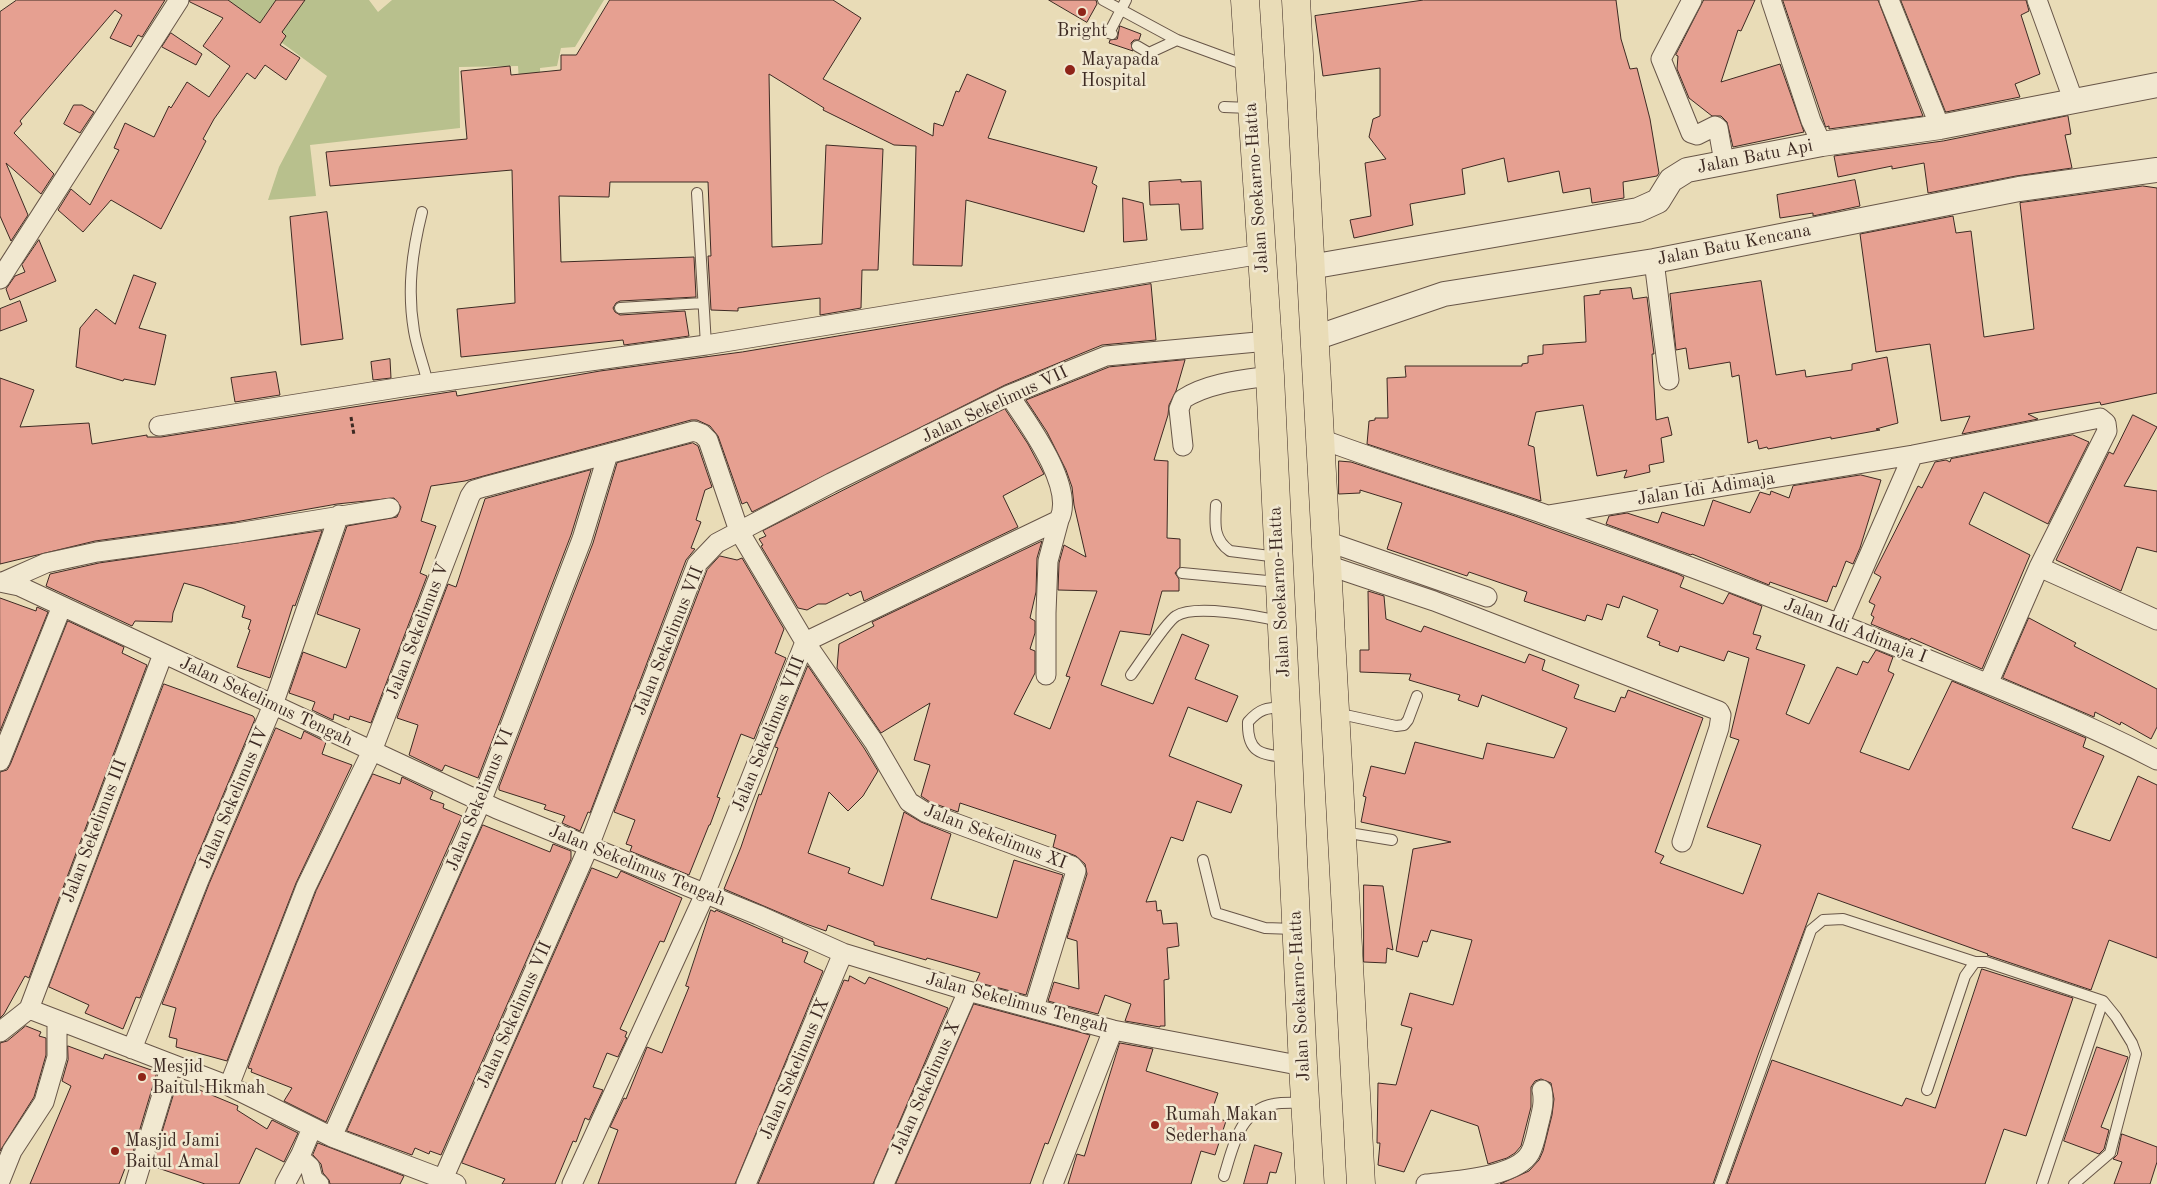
<!DOCTYPE html>
<html>
<head>
<meta charset="utf-8">
<style>
  body { margin:0 }
  canvas { display:block; background:#e9dcb7 }
</style>
</head>
<body>
<canvas width="2157" height="1184"></canvas>
<script>
const ctx = document.querySelector('canvas').getContext('2d');
ctx.lineJoin = 'round';
function paint(path, color) { ctx.fillStyle = color; ctx.fill(path, 'evenodd'); }
function trace(path, color, width, dash) { ctx.strokeStyle = color; ctx.lineWidth = width; ctx.lineCap = dash ? 'butt' : 'round'; ctx.setLineDash(dash || []); ctx.stroke(path); }
function write(font, color, halo, rows, align = 'center') {
  ctx.font = font + ' "Old Standard TT",serif'; ctx.lineWidth = 5; ctx.setLineDash([]); ctx.textBaseline = 'middle'; ctx.strokeStyle = halo; ctx.fillStyle = color; for (const [text, x, y, turn = 0] of rows) {
    ctx.save(); ctx.translate(x, y); ctx.rotate((+turn || 0) * Math.PI / 180); ctx.textAlign = isNaN(turn) ? turn : align; if (halo) ctx.strokeText(text, 0, 0); ctx.fillText(text, 0, 0); ctx.restore();
  }
}
const green = new Path2D(`
  M224 0H369L378 12 392 0H604L575 47 561 48 557 66 540 68 541 93 520 97 518 66 459 67 460 128 310 145 316 196 268 200 279 167 327 76Z`);
const building = new Path2D(`
  M17 0H165L142 37 138 35 131 47 110 38 122 15 115 10 20 121 22 124 14 133 54 174 41 194 6 163 28 215 11 241 0 216V12Z
  M190 0H228L260 23 276 0H305L282 32 286 36 280 45 300 58 286 80 265 65 255 79 247 73 214 119 203 139 206 141 161 229 111 200 83 232 58 210 71 189 90 205 119 150 114 148 125 123 154 137 169 106 171 108 187 82 209 97 230 66 203 46 223 18 190 2Z
  M610 0H833L861 18 823 79 933 136 934 123 943 126 956 91 959 92 967 74 1006 91 988 138 1097 167 1092 183 1097 186 1084 232 966 200 962 266 913 265 916 146 894 145 823 110 824 108 769 74 772 247 822 244 826 145 883 149 878 270H862L861 308 820 315V298L738 308V311L711 310 708 256H711L708 182H610L609 197 559 196 561 262 694 257 696 297 620 301 616 303 613 308 615 312 620 315 685 311 689 336 624 345 623 340 461 357 457 309 515 303 512 170 330 186 326 152 467 139 461 71 510 66 511 75 561 70V55H576Z
  M1049 0H1096L1097 4 1087 22Z
  M1424 0H1616L1621 39 1630 69 1637 68 1650 119 1659 173 1657 176 1623 182 1624 198 1592 203 1590 188 1563 193 1559 171 1508 182 1504 158 1462 169 1465 194 1410 204 1413 225 1354 238 1350 220 1371 216 1365 163 1386 159 1369 137 1373 119 1380 116V68L1323 76 1315 16Z
  M1704 0H1755L1741 31 1738 30 1721 82 1780 64 1804 132 1733 147 1727 122 1721 116H1712L1689 98 1677 69 1678 56 1676 55Z
  M1783 0H1878L1923 116 1829 129V126L1826 127Z
  M1901 0H2026L2029 11 2021 15 2040 74 2015 84 2020 97 1946 112Z
  M1120 26 1141 34 1139 40H1134L1131 43 1133 51 1109 43 1110 40 1117 39Z
  M171 33 202 54 196 65 162 47Z
  M74 105H82L94 112 80 133 64 124Z
  M2068 116 2071 134 2065 135 2072 168 2016 176 1928 193 1924 163 1892 169V166L1838 177 1834 156 1943 141Z
  M1181 180V182L1201 181 1203 229 1181 230 1179 204 1150 205 1149 182Z
  M1855 180 1860 206 1813 216V213L1780 218 1777 195Z
  M2143 186 2157 188V393L2101 405 2100 402 2028 414 2038 419 1962 434 1970 416 1941 421 1930 344 1876 352 1860 234 1953 216 1956 233 1971 231 1984 337 2034 329 2020 203Z
  M1123 198 1143 203 1147 240 1124 242Z
  M327 212 343 339 301 345 290 217Z
  M39 240 56 281 10 300 6 289 15 276 25 272 22 265Z
  M134 275 156 283 139 328 166 335 155 385 124 379 123 381 76 367 80 328 96 309 115 324Z
  M1761 281 1776 375 1805 370 1806 377 1852 370V364L1887 357 1898 423 1876 429 1880 430 1831 439V437L1768 449 1767 447 1759 449 1757 440 1748 443 1739 375 1732 377 1730 362 1689 369 1686 348 1676 350 1670 294Z
  M1151 284 1156 340 1102 345 1005 385 752 512 747 502 742 504 718 436 710 426 697 420H691L465 481 431 486 421 521 436 526 420 573 427 576 371 723 350 716 349 720 334 714 333 720 312 710 315 702 289 693 303 652 346 668 360 629 317 614 347 526 397 517 401 507 394 498 337 504 235 522 95 541 0 564V378L34 390 20 427 89 423 92 444 147 435V437H161L456 391 457 396 600 371 742 352Z
  M1631 288 1633 299 1647 297 1654 354H1652L1656 420 1668 417 1672 435 1661 438 1664 462 1649 465 1650 472 1624 478 1627 470 1597 476 1583 405 1536 412 1528 445 1534 447 1541 501 1367 444 1369 421 1375 420V418H1388L1387 378 1406 377 1405 366H1522V364L1528 363V356L1543 354V345L1586 342 1584 296 1600 294V291Z
  M20 301 27 321 0 331V309Z
  M390 359 391 378 373 380 371 362Z
  M1185 360 1176 391 1169 405 1168 415 1154 460 1168 461 1167 538 1180 539V567L1175 573 1179 579V591H1162L1150 635 1120 631 1101 685 1153 704 1182 634 1209 645 1195 679 1238 696 1227 722 1188 707 1169 756 1242 785 1231 813 1197 801 1183 841 1171 837 1146 902 1156 901 1157 911 1161 910 1163 924 1177 923 1179 946 1167 948 1169 979 1164 980 1165 1026H1160V1027L1125 1021 1131 1004 1105 995 1098 1014 1048 1001 1054 982 1079 989 1077 941 1067 938 1087 874 1085 864 1076 856 1053 847 1056 835 960 803 958 812 930 802 921 796 930 765 914 760 930 703 881 733 837 668 839 644 874 626 872 622 1042 541 1037 558 1036 592 1030 618 1035 621V633L1030 649 1035 651V673L1014 714 1050 729 1070 677 1066 676 1097 591 1058 590 1059 563 1064 545 1086 557 1074 505 1072 487 1066 470 1047 432 1026 400 1109 367Z
  M276 372 280 395 235 402 231 378Z
  M1005 409 1028 444 1044 474 1003 496 1018 527 864 601 861 591 850 596 848 593 826 604H818L807 610 798 608 761 546 763 545 759 539 766 536 763 531Z
  M2133 415 2157 427 2124 486 2157 491V552L2137 547 2121 591 2056 560 2109 452 2113 454Z
  M2073 435 2089 442 2048 524 1984 492 1969 524 2030 555 1982 669 1911 638 1910 640 1871 624 1874 617 1871 615 1875 605 1869 602 1881 577 1874 573 1918 486 1922 488 1935 462 1946 460 1950 462 1951 459Z
  M693 443 698 446 712 487 705 490 696 520 701 522 691 548 695 549 686 560 590 813 588 812 580 831 562 823 565 816 544 809 546 805 499 790V787L593 543 617 463Z
  M1339 461 1351 462 1515 516 1678 574 1684 577 1680 587 1723 604 1729 593 1762 606 1753 634 1761 636 1756 649 1805 665 1786 714 1809 724 1837 667 1857 675 1863 661 1868 663 1876 650 1893 657 1888 671 1894 674 1860 752 1909 770 1952 681 2086 738 2083 747 2104 756 2072 828 2110 841 2138 776 2157 785V958L2109 940 2091 990 1987 955 1988 954 1818 893 1758 1055 1713 1184H1500L1529 1171 1539 1160 1543 1151 1552 1115 1554 1099 1551 1083 1541 1079 1535 1081 1531 1087V1107L1521 1146 1515 1153 1507 1158 1488 1164 1478 1126 1431 1110 1404 1172 1378 1165 1380 1143H1377L1378 1083 1396 1085 1412 1028 1401 1025 1410 993 1453 1005 1472 940 1431 930 1427 942 1423 941 1418 957 1396 951 1413 849 1451 842 1361 822 1366 797 1363 796 1371 766 1405 774 1415 742 1483 759 1487 743 1554 758 1567 728 1482 695 1478 707 1458 700 1460 695 1409 680 1411 674 1360 672V650H1369L1368 591 1384 596 1386 619 1421 632 1424 626 1525 663 1529 654 1545 660 1542 670 1579 685 1574 698 1615 712 1621 697 1625 698 1628 690 1703 718 1655 852 1664 856 1660 863 1743 894 1761 845 1707 827 1739 740 1730 737 1749 658 1728 651 1724 661 1680 646 1678 652 1659 645 1660 642 1647 637 1658 610 1623 596 1619 608 1607 604 1602 620 1587 615 1585 621 1524 601 1527 592 1469 572 1467 576 1387 549 1402 503 1360 490V493L1339 494Z
  M591 470 571 535 478 778 445 765 442 771 409 755 418 725 397 718 448 584 456 587 485 499Z
  M1861 475 1881 480 1860 548 1853 564 1846 561 1836 587 1833 586 1827 602 1770 582 1769 585 1692 554 1691 555 1606 524 1609 516 1627 513 1658 523 1662 512 1704 526 1713 500 1750 513 1760 492 1770 495 1771 491 1789 498 1793 486Z
  M322 531 295 606 293 605 270 678 237 667 250 630 248 629 251 620 242 617 245 606 202 588 184 583 173 613 172 622 135 621 132 626 46 586 50 574 99 563Z
  M720 556 737 560 742 558 784 629 775 653 786 658 754 739 741 734 717 797 720 798 710 825H709L689 875 630 851 632 846 626 844 635 820 614 812 707 570Z
  M0 598 36 611 37 607 48 612 0 731Z
  M2029 618 2076 643 2074 646 2157 689V727L2151 739 2121 722 2120 725 2095 712 2094 717 2003 678Z
  M68 621 124 647 122 653 147 665 29 978 25 976 4 1014 0 1018V772L7 770 10 765Z
  M808 666 864 748 878 771 863 796 848 811 829 792 808 853 850 868 848 873 883 886 904 812 921 822 951 834 931 899 997 918 1014 860 1063 875 1026 995 976 982 980 973 927 958 926 960 874 945V942L828 925 826 931 806 924 724 889 741 847 759 794 761 795 778 748 775 747Z
  M164 684 253 716 255 719 189 876 140 998 136 997 123 1029 85 1013 89 1005 49 987Z
  M276 728 301 739 304 731 326 742 322 754 352 765 296 883 227 1061 176 1047 177 1039 169 1037 176 1008 162 1004 209 884Z
  M373 774 400 784 402 777 433 792 430 799 444 804 443 808 462 816 326 1122 284 1101 292 1088 251 1072 252 1069 248 1068 316 891Z
  M483 825 550 852 553 844 571 851V859L441 1155 430 1151 429 1154 415 1148 412 1155 347 1131Z
  M592 868 617 878 621 871 682 898 664 942 660 941 620 1029 627 1032 625 1037 627 1038 618 1057 607 1053 593 1087 603 1090 589 1120 585 1118 576 1142 573 1141 555 1184H502L505 1179 462 1163Z
  M1364 885 1383 886 1393 950 1387 948 1386 963 1364 962Z
  M711 910 715 912 716 910 783 939 782 942 808 952 804 962 823 971 735 1184H598L618 1130 610 1127 624 1098 626 1099 647 1047 662 1053 689 987 686 986Z
  M1982 969 2073 998 2026 1136 2004 1129 1985 1184H1727L1772 1060 1902 1106 1906 1098 1935 1108Z
  M850 976 865 984 869 977 948 1008 873 1184H758L844 980 848 981Z
  M974 1004 1090 1035 1048 1144 1045 1143 1030 1184H896Z
  M26 1026 41 1032 39 1036 46 1038V1055L34 1097 0 1151V1043L7 1041Z
  M1120 1043 1153 1049 1146 1071 1218 1093 1210 1116 1226 1121 1215 1155 1201 1151 1191 1184H1068L1077 1154 1084 1156Z
  M68 1046 103 1059 105 1054 157 1072 131 1159 129 1158 119 1184H30L71 1086 62 1081 68 1060Z
  M2097 1047 2128 1057 2101 1127 2109 1130 2104 1149 2099 1154 2064 1141Z
  M178 1081 238 1106 237 1110 267 1129 272 1120 298 1133 284 1162 256 1148 239 1184H205L152 1166Z
  M2122 1134 2157 1147V1162L2150 1184H2114L2122 1162 2113 1159 2117 1155Z
  M318 1143 404 1176 400 1184H330L329 1180 323 1173 321 1164 313 1155Z
  M1255 1145 1282 1153 1276 1173 1270 1172 1267 1184H1244Z`);
const path = new Path2D(`
  M351 417 354 435`);
const service = new Path2D(`
  M1103 0 1177 40 1248 66
  M1112 34 1109 33 1126 0
  M1137 46 1149 53 1177 40
  M1224 107 1250 108
  M697 193 706 345
  M422 212C412 252 407 290 414 331 417 349 424 366 428 384
  M620 308 703 303
  M1216 505C1215 524 1213 539 1230 551L1278 557
  M1182 573 1278 582
  M1131 675C1140 663 1166 622 1176 616 1195 604 1257 616 1279 621
  M1285 707C1267 708 1260 708 1248 722 1247 752 1260 755 1287 757
  M1336 713 1396 726 1404 725 1408 720 1417 696
  M1343 832 1392 840
  M1203 860 1216 913 1265 928 1295 929
  M1927 1090 1965 976 1975 962H1986L2103 1001 2116 1017 2132 1043 2136 1054 2110 1153 2074 1184
  M1224 1176C1233 1148 1239 1110 1274 1104 1284 1102 1295 1103 1305 1103
  M1720 1184 1811 930 1823 920 1843 919 1975 962
  M2042 1184 2103 1001`);
const minor = new Path2D(`
  M1692 0 1661 59 1691 133 1697 135 1715 126 1718 128 1724 162
  M1771 0 1811 121 1822 144
  M1889 0 1940 127
  M2037 0 2074 102
  M1654 261 1669 380
  M0 279 179 0
  M159 426 409 386 706 345 1262 254
  M1321 439C1395 467 1472 489 1547 515 1667 557 1787 603 1905 650 1990 685 2076 718 2157 760
  M1183 446 1179 409 1183 399C1208 383 1241 380 1270 376
  M1548 515 1913 455 2100 418 2106 423 2107 431 2039 567 1988 684
  M1326 541 1487 597
  M1327 565 1434 601 1719 711 1721 715 1719 728 1682 842
  M2039 567 2157 620
  M0 582 19 586 497 809 758 915 843 953 968 991 1113 1030 1303 1066
  M3 582 46 563 97 552 237 533 390 508
  M1839 624 1913 455
  M1046 675V613L1048 561 1059 520
  M0 761 62 606
  M29 1009 163 654
  M0 1032 29 1009 229 1086 332 1137 456 1184
  M132 1049 199 880 273 705 339 515
  M229 1086 306 887 372 751 470 496 474 490 484 487 694 431 702 434 708 440 739 531 805 642 874 742 909 802 925 812 1072 866 1076 871 1034 1008
  M312 1128 301 1154 302 1160 310 1167 313 1179 319 1184
  M332 1137 481 802 582 539 608 454
  M443 1179 589 846 697 564 717 543 831 483 1009 395 1106 356 1268 341
  M0 1181 12 1151 44 1102 57 1057V1020
  M135 1184 171 1065
  M285 1184 301 1154
  M572 1184 705 894 805 642 1059 520C1076 487 1027 422 1009 395
  M746 1184 843 953
  M884 1184 968 991
  M1053 1184 1113 1030
  M1426 1184C1452 1181 1516 1178 1530 1153 1534 1146 1536 1136 1538 1127 1541 1114 1545 1103 1542 1090`);
const tertiary = new Path2D(`
  M1310 267 1638 210 1658 201 1671 180 1687 170 1822 144 1940 127 2157 85
  M1315 338 1444 294 1654 261 2019 189 2157 170`);
const trunk = new Path2D(`
  M1245 0 1270 376 1303 1066 1310 1184
  M1296 0 1361 1184`);
const markers = [
  [1082,12,5,"#8f2418"],
  [1070,70,6,"#8f2418"],
  [142,1077,5,"#8f2418"],
  [1155,1125,5,"#8f2418"],
  [115,1151,5,"#8f2418"]
];
const poiNames = [
  ["Bright",1082,31,"center"],
  ["Mayapada",1081,60],
  ["Hospital",1081,81],
  ["Mesjid",152,1067],
  ["Baitul Hikmah",152,1088],
  ["Rumah Makan",1165,1115],
  ["Sederhana",1165,1136],
  ["Masjid Jami",125,1141],
  ["Baitul Amal",125,1162]
];
const streetNames = [
  ["Jalan Batu Api",1755,157,-11],
  ["Jalan Soekarno-Hatta",1257,188,-94],
  ["Jalan Batu Kencana",1734,245,-11],
  ["Jalan Sekelimus VII",995,405,-25],
  ["Jalan Idi Adimaja",1706,489,-9],
  ["Jalan Soekarno-Hatta",1280,592,-93],
  ["Jalan Sekelimus V",418,631,-69],
  ["Jalan Idi Adimaja I",1855,631,21],
  ["Jalan Sekelimus VII",669,641,-68],
  ["Jalan Sekelimus Tengah",266,702,25],
  ["Jalan Sekelimus VIII",769,734,-68],
  ["Jalan Sekelimus IV",234,798,-67],
  ["Jalan Sekelimus VI",480,800,-68],
  ["Jalan Sekelimus III",95,831,-69],
  ["Jalan Sekelimus XI",995,837,21],
  ["Jalan Sekelimus Tengah",637,866,22],
  ["Jalan Soekarno-Hatta",1300,996,-93],
  ["Jalan Sekelimus Tengah",1017,1003,15],
  ["Jalan Sekelimus VII",515,1015,-66],
  ["Jalan Sekelimus IX",795,1069,-67],
  ["Jalan Sekelimus X",926,1088,-66]
];
paint(green, '#b8c08d');
paint(building, '#e6a091');
trace(building, '#3d2a23', 1);
trace(service, '#685648', 12);
trace(minor, '#685648', 21);
trace(tertiary, '#685648', 26);
trace(trunk, '#3d2a23', 29);
trace(path, '#3d2a23', 3, [4, 2.5]);
trace(service, '#f1e8d0', 10);
trace(minor, '#f1e8d0', 19);
trace(tertiary, '#f1e8d0', 24);
trace(trunk, '#e9dcb7', 28);
for (const [x, y, r, color] of markers) { const dot = new Path2D(); dot.arc(x, y, r, 0, 2 * Math.PI); ctx.fillStyle = color; ctx.fill(dot); trace(dot, '#f1e8d0', 2); }
write('18px', '#3d2a23', '#f1e8d0', poiNames, 'left');
write('18px', '#3d2a23', '#f1e8d0', streetNames);
</script>
</body>
</html>
